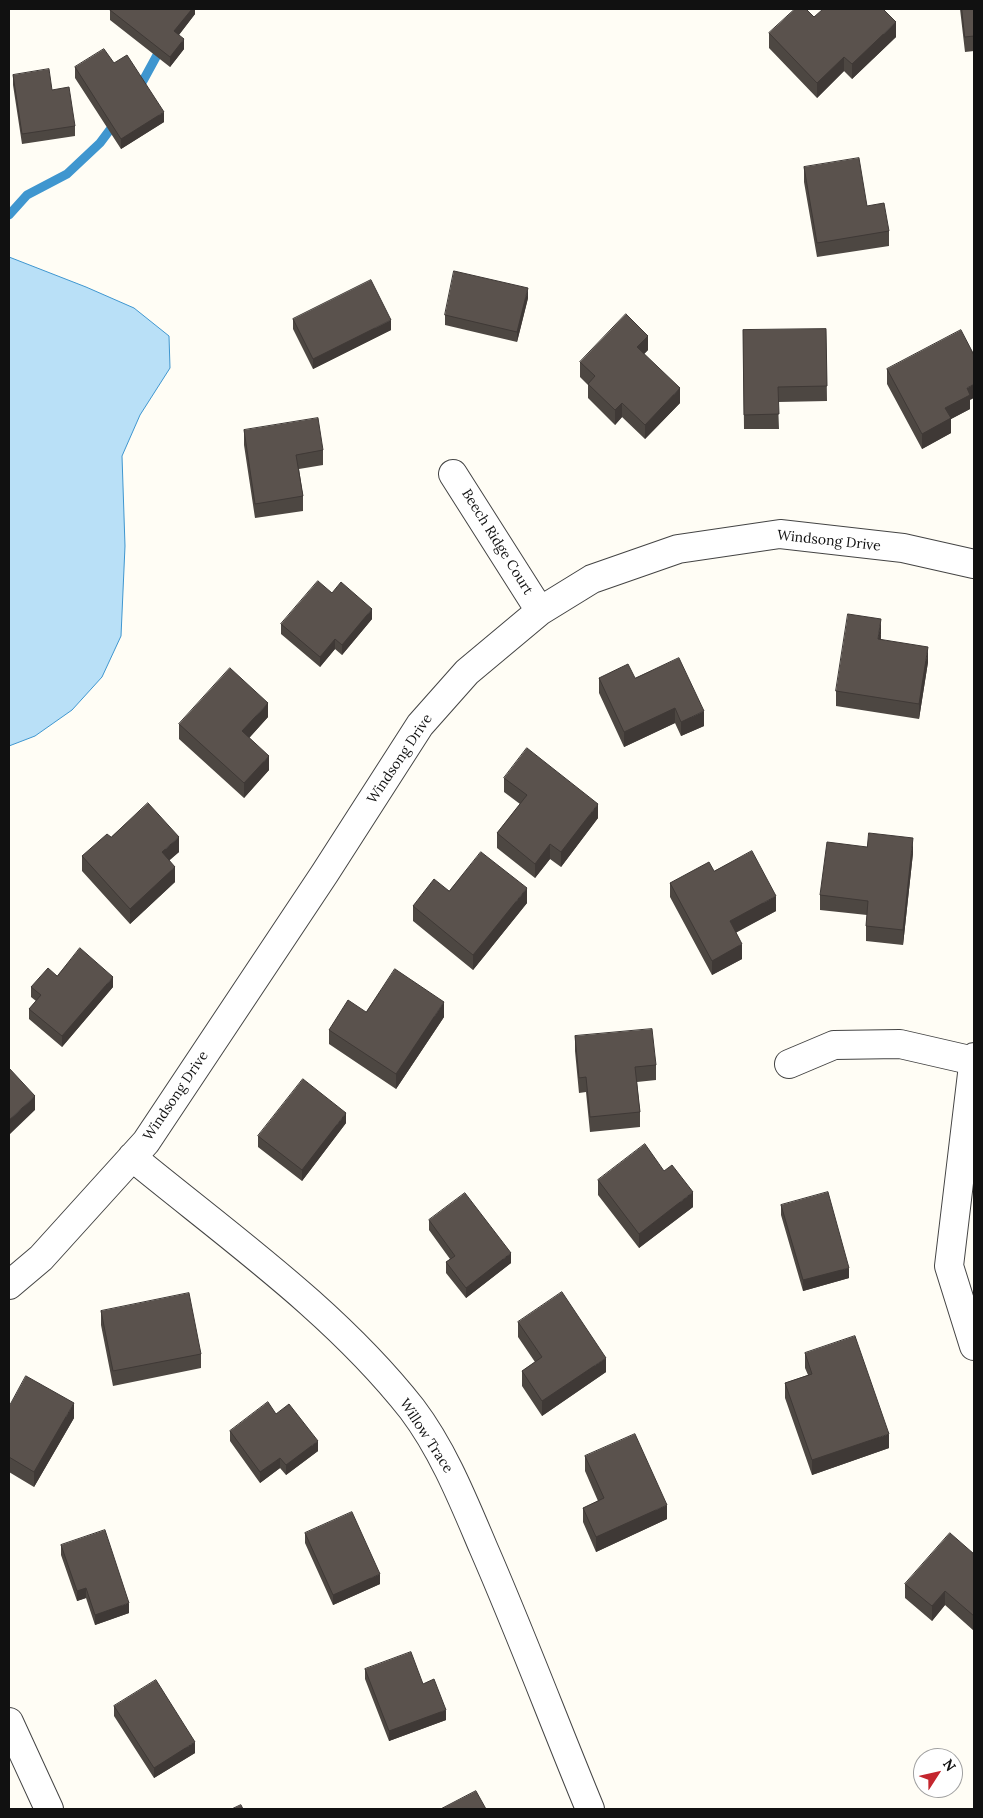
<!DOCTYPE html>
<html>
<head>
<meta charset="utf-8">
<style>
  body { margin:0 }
  #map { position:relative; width:983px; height:1818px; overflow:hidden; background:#fffdf5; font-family:Lora,serif }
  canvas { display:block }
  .frame { position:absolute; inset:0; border:10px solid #111; pointer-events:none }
  .north { position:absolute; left:913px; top:1748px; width:50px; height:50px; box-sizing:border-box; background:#fff; border:1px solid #a0a0a0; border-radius:50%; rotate:55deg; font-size:14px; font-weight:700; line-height:20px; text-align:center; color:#111 }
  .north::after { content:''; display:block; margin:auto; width:18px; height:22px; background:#c4262e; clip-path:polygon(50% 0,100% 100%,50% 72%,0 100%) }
</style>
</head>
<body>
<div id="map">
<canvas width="983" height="1818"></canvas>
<div class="frame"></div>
<div class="north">N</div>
</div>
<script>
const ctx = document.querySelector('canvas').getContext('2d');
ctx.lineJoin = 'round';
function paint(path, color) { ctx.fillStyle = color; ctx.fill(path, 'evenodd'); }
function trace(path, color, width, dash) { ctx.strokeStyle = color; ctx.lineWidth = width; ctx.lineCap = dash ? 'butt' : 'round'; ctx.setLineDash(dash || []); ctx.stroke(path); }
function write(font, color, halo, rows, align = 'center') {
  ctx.font = font + ' Lora,serif'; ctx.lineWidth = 5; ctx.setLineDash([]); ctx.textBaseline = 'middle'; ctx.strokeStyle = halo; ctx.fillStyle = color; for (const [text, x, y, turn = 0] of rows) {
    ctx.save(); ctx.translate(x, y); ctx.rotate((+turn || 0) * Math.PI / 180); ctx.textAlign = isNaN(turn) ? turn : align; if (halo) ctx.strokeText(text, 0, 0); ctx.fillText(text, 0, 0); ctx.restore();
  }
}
const water = new Path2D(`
  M9 257 86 287 134 308 169 336 170 368 140 415 122 456 125 546 121 636 102 677 72 710 35 736 9 746Z`);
const stream = new Path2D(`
  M138 90 162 46
  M9 215 27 195 67 174 100 143 115 123`);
const minor = new Path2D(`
  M453 474 540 611
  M789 1064 834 1045 900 1044 974 1061
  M132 1157C228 1236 335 1311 412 1409 443 1450 463 1500 483 1547 521 1634 554 1722 590 1809
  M9 1285 41 1258 146 1142 325 873 420 725 467 672 540 611 592 579 678 549 780 534 903 548 974 564
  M9 1722 49 1809`);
const tertiary = new Path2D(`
  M974 1057 949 1266 974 1346`);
const wall = new Path2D(`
  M195 9V14L179 35 184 49 170 67 110 20V10Z
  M960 9H974V51L965 52Z
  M814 17 896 37 852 79 844 71 817 98 769 48V33Z
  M114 63 164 122 121 149 75 78V67Z
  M13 75 52 90 75 126V136L22 144 13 85Z
  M804 167 867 206 889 231V246L817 257 804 182Z
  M528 298 517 342 445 325V315Z
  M293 319 391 330 313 369 293 329Z
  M826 329 827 401 778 402 779 429H744L743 330Z
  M648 350 644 354 680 403 645 439 622 417 615 425 588 398V385L580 377V362Z
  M887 369 970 400V409L951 419V433L922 449 887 384Z
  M244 430 323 450V465L299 469 303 496V511L255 518 244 445Z
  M332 593 372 619 342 655 335 649 320 667 281 634V624Z
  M881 634V639L928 662 919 719 836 706V691Z
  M599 678H635L704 726 681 736 675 723 624 747 599 693Z
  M268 717 249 738 269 770 244 798 179 739V724Z
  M504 778 598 818 561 867 550 859 535 878 497 848V833L520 804 504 792Z
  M111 837 179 852 169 860 175 882 130 924 82 871V856Z
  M913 853 903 945 866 941V926L867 915 820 910V895Z
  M714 871 776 911 736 932 742 959 712 975 670 897V883Z
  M449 891 527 903 473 970 413 921V906Z
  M57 976 113 987 62 1047 29 1019V1009L36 1001 31 997V987Z
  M366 1012 444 1017 396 1089 329 1044V1030Z
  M575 1036 656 1065V1080L637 1082 640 1112V1127L590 1132 586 1092 579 1093 575 1051Z
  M346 1123 302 1181 258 1147V1136Z
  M598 1180 693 1207 639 1248 598 1195Z
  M781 1205 849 1278 803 1291 781 1215Z
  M429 1220 511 1263 466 1298 446 1273V1262L450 1259 429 1230Z
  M101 1311 201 1354V1368L113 1386 101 1325Z
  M518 1322 606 1372 542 1416 522 1386V1371L535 1362 518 1337Z
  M805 1353 889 1448 812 1475 785 1398V1383L808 1375 805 1368Z
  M9 1407 74 1418 34 1487 9 1472Z
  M276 1414 318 1451 286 1475 280 1468 260 1483 230 1441V1431Z
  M585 1456 667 1519 596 1552 583 1522V1508L598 1501 585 1471Z
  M305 1533 380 1584 333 1605 305 1543Z
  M61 1545 129 1613 95 1625 86 1598 77 1601 61 1555Z
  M974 1554V1631L945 1605 932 1621 905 1598V1584Z
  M365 1669 423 1684 446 1720 389 1741 365 1679Z
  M114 1706 195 1753 154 1778 114 1716Z`);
const shadedWall = new Path2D(`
  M192 9H195V14L174 41V31Z
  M896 22V37L852 79V64Z
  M184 39V49L170 67V57Z
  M844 57V71L817 98V83Z
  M164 112V122L121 149V139Z
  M528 288V298L517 342V332Z
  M391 320V330L313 369V359Z
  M648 336V350L637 361V347Z
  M974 384V398L970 400V409L951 419V433L922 449V434L945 408 967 388Z
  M680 388V403L645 439V425Z
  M622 403V417L615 425V410Z
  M372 609V619L342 655V645Z
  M881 619V634L878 654V639Z
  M335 639V649L320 667V657Z
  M928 647V662L919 719V704Z
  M268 703V717L242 746V731Z
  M675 708V723L624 747V732Z
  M704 711V726L681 736V722Z
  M269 756V770L244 798V783Z
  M598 804V818L561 867V852Z
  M179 837V852L162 867V852Z
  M913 838V853L903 945V930Z
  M550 844V859L535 878V864Z
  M175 867V882L130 924V909Z
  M527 888V903L473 970V955Z
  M776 896V911L730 936V921Z
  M742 944V959L712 975V961Z
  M113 977V987L62 1047V1036Z
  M444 1002V1017L396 1089V1074Z
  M35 1096V1110L9 1135V1120Z
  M346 1113V1123L302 1181V1170Z
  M693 1192V1207L639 1248V1234Z
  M511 1253V1263L466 1298V1288Z
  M849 1268V1278L803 1291V1280Z
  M606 1358V1372L542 1416V1401Z
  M74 1403V1418L34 1487V1472Z
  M889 1434V1448L812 1475V1460Z
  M318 1441V1451L286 1475V1465Z
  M280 1458V1468L260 1483V1472Z
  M667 1505V1519L596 1552V1537Z
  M380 1574V1584L333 1605V1595Z
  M86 1588V1598L77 1601V1591Z
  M945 1591V1605L932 1621V1606Z
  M129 1603V1613L95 1625V1615Z
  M446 1710V1720L389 1741V1731Z
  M195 1742V1753L154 1778V1768Z`);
const building = new Path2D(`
  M111 9H192L174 31 184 39 170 57 110 10Z
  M795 9H806L814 17 823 9H883L896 22 852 64 844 57 817 83 769 33Z
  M962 9H974V36L965 37Z
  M104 49 114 63 127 55 164 112 121 139 75 67Z
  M49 69 52 90 69 87 75 126 22 134 13 75Z
  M859 158 867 206 884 203 889 231 817 243 804 167Z
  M454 271 528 288 517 332 445 315Z
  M371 280 391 320 313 359 293 319Z
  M626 314 648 336 637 347 680 388 645 425 622 403 615 410 588 384 595 376 580 362Z
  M826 329 827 386 778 387 779 414 744 415 743 330Z
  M961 330 974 355V384L967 388 970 395 945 408 951 418 922 434 887 369Z
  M318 418 323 450 296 455 303 496 255 504 244 430Z
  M318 581 332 593 341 582 372 609 342 645 335 639 320 657 281 624Z
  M848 614 881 619 878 639 928 647 919 704 836 691Z
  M679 658 704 711 681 722 675 708 624 732 599 678 628 664 635 678Z
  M230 668 268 703 242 731 269 756 244 783 179 724Z
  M527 748 598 804 561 852 550 844 535 864 497 833 527 795 504 778Z
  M148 803 179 837 162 852 175 867 130 909 82 856 107 834 111 837Z
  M869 833 913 838 903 930 866 926 868 901 820 895 827 842 867 847Z
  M752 851 776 896 730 921 742 944 712 961 670 883 709 862 714 871Z
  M481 852 527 888 473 955 413 906 434 879 449 891Z
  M80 948 113 977 62 1036 29 1009 41 995 31 987 48 968 57 976Z
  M395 969 444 1002 396 1074 329 1030 348 1000 366 1012Z
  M652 1029 656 1065 635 1067 640 1112 590 1117 586 1077 579 1078 575 1036Z
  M9 1068 35 1096 9 1120Z
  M303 1079 346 1113 302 1170 258 1136Z
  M645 1144 664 1171 672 1165 693 1192 639 1234 598 1180Z
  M828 1192 849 1268 803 1280 781 1205Z
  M465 1193 511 1253 466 1288 446 1262 455 1256 429 1220Z
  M562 1292 606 1358 542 1401 522 1371 542 1357 518 1322Z
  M189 1293 201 1354 113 1371 101 1311Z
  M855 1336 889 1434 812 1460 785 1383 812 1374 805 1353Z
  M26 1376 74 1403 34 1472 9 1457V1407Z
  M268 1402 276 1414 289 1404 318 1441 286 1465 280 1458 260 1472 230 1431Z
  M635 1434 667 1505 596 1537 583 1508 604 1498 585 1456Z
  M352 1512 380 1574 333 1595 305 1533Z
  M105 1530 129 1603 95 1615 86 1588 77 1591 61 1545Z
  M950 1533 974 1554V1616L945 1591 932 1606 905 1584Z
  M411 1652 423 1684 434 1679 446 1710 389 1731 365 1669Z
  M156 1680 195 1742 154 1768 114 1706Z
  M476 1791 486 1809H441Z
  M241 1805 243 1809H232Z`);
const streetNames = [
  ["Windsong Drive",829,541,6],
  ["Beech Ridge Court",497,542,58],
  ["Windsong Drive",400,759,-56],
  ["Windsong Drive",176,1096,-56],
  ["Willow Trace",426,1436,57]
];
paint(water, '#b9e0f7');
trace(water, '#3f96cf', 1);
trace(stream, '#3f96cf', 9);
trace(minor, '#444', 30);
trace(tertiary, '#444', 30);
trace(minor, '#fff', 28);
trace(tertiary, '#fff', 28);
paint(wall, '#4d4742');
paint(shadedWall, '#3f3936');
paint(building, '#5a524d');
trace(building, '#3f3936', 1);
write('14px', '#111', '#fff', streetNames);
</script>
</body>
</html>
